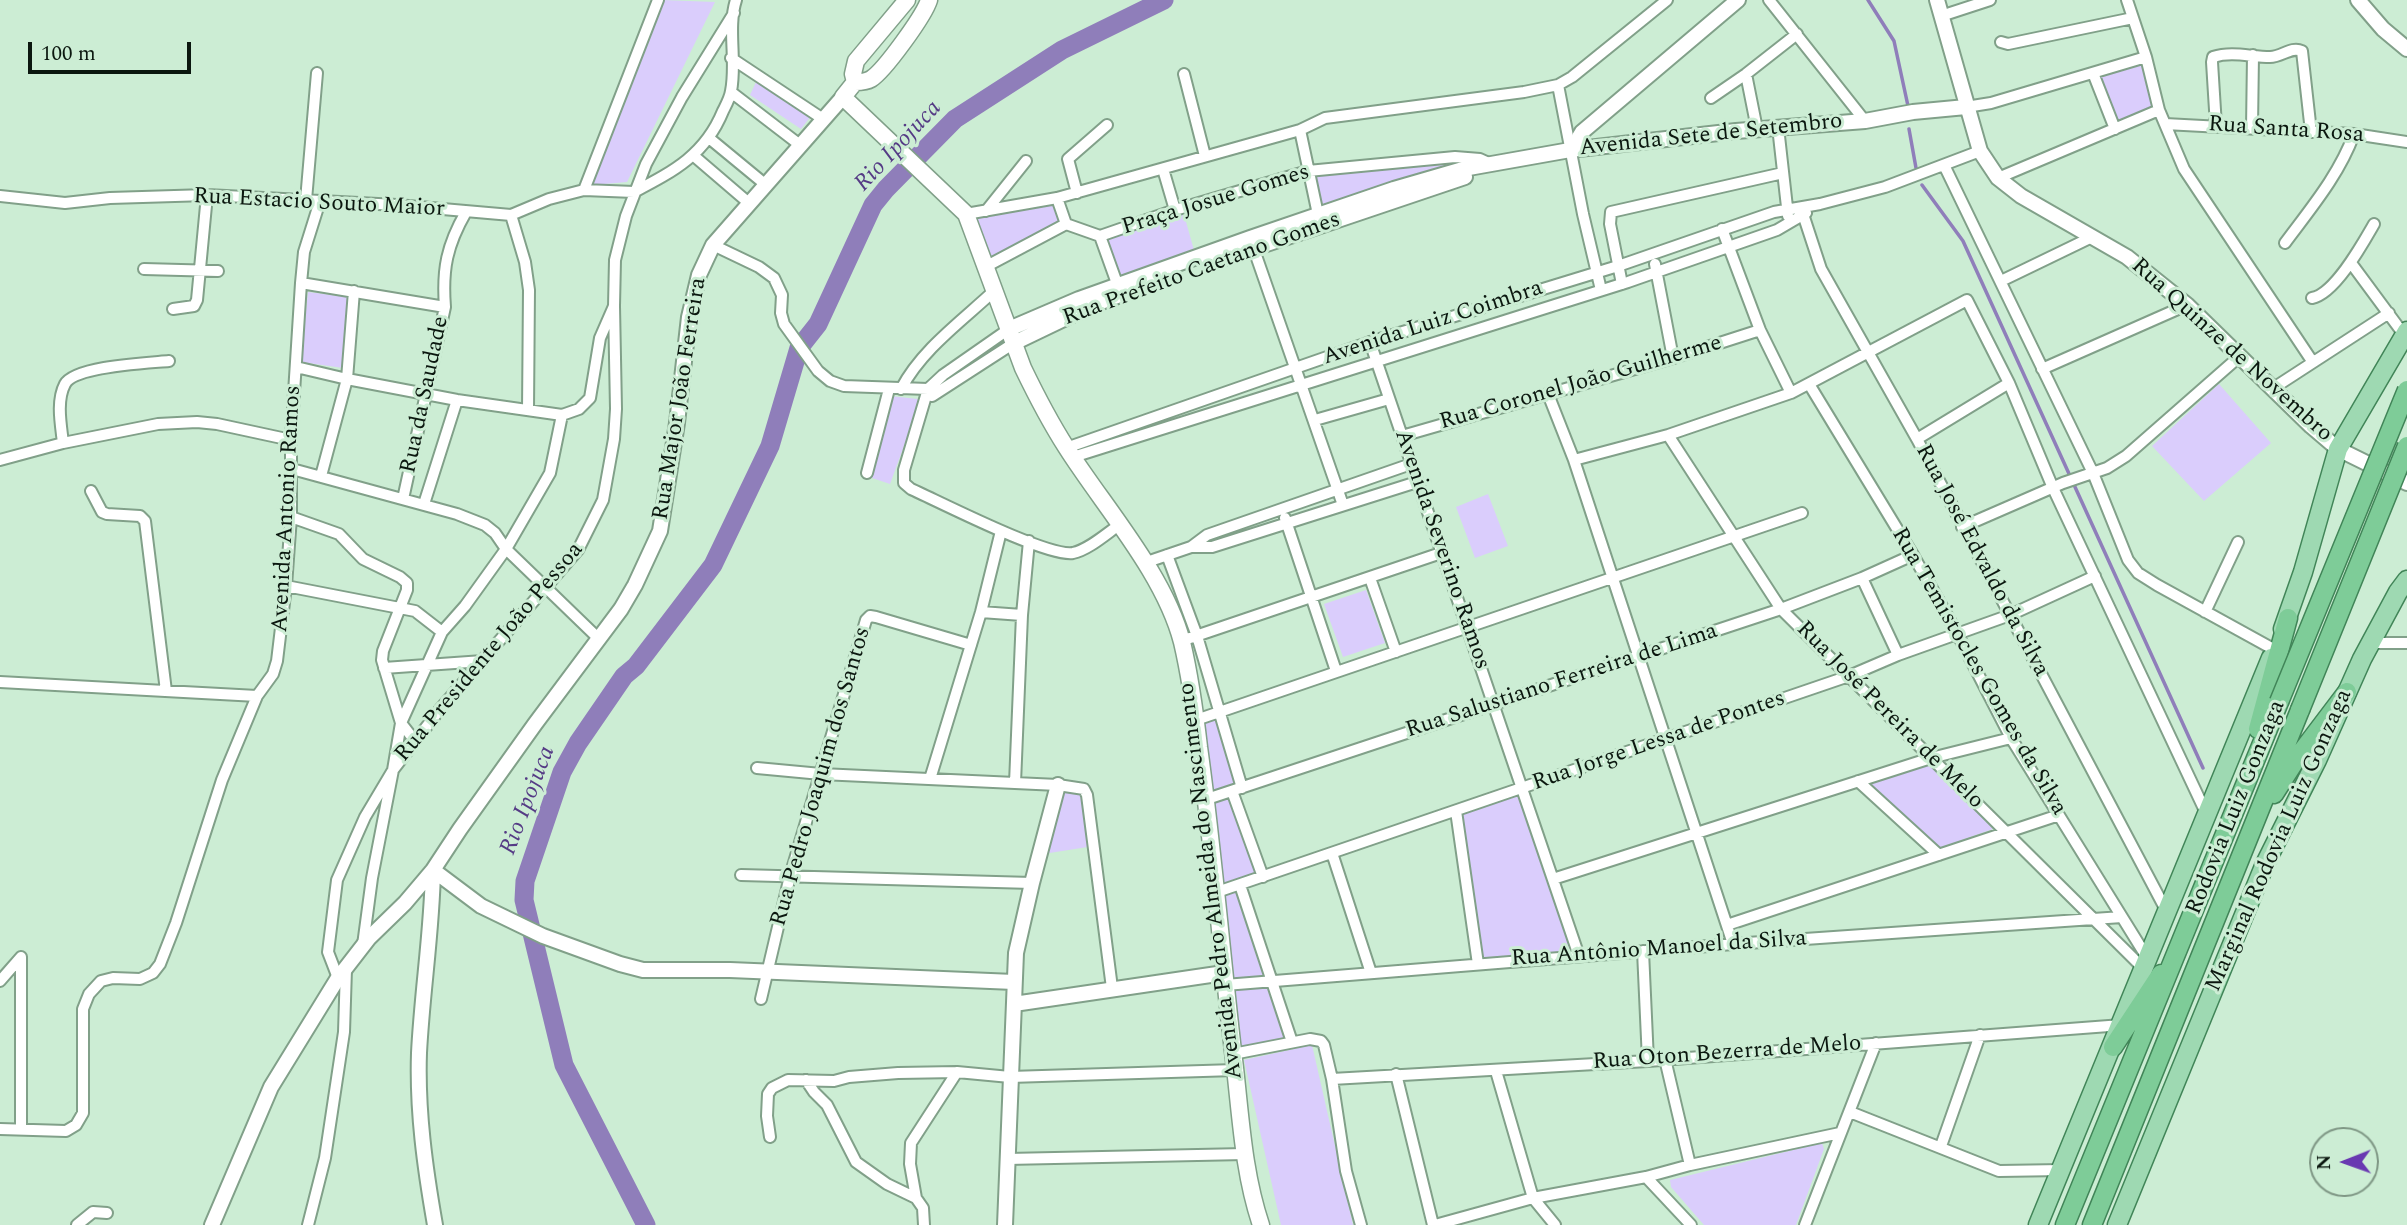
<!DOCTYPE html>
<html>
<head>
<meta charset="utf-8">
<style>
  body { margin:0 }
  #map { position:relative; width:2407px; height:1225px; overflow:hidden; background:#ccedd4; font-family:Spectral,serif }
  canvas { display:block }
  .north { position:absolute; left:2309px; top:1127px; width:70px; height:70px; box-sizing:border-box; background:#ccedd4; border:2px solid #7f9785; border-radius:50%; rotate:269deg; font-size:19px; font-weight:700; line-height:28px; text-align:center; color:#0b170f }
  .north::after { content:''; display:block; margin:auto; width:24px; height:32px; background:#6939b1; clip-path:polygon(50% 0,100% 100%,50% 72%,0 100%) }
  .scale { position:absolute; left:28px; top:42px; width:163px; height:32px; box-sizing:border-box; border:4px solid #0b170f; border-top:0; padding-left:9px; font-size:21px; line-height:24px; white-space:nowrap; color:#0b170f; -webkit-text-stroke:5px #ccedd4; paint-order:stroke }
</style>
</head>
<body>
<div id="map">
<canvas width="2407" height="1225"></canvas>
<div class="north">N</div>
<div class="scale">100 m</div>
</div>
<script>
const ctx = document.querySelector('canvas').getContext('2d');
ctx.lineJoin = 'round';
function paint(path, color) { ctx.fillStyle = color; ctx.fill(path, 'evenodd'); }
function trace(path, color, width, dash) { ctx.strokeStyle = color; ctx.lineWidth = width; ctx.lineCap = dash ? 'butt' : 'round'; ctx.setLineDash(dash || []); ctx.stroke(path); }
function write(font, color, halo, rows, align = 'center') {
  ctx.font = font + ' Spectral,serif'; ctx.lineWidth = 6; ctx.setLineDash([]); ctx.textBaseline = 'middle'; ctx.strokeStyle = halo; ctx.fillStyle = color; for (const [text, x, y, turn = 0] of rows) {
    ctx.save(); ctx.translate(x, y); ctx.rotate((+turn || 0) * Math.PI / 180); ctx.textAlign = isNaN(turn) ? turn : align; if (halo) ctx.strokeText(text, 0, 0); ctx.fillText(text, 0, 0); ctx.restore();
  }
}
const green = new Path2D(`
  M662 0 715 2 627 182 593 185Z
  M2143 60 2157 108 2118 124 2097 74Z
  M756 82 811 116 801 129 750 95Z
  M1462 155 1464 170 1318 211 1307 169Z
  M1053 204 1059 224 992 258 977 218Z
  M1183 211 1195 254 1121 282 1106 239Z
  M308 292 347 297 343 368 301 362Z
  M2219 384 2271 443 2204 501 2152 446Z
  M890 396 918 399 908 435 890 484 872 478Z
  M1488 494 1508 546 1475 558 1456 507Z
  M1366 590 1385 643 1343 657 1324 604Z
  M1219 710 1244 786 1233 789 1260 877 1242 883 1292 1042 1233 1054 1193 718Z
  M1928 763 1993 829 1939 848 1869 784Z
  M1065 783 1083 784 1094 846 1043 854Z
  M1522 789 1579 956 1478 964 1456 811Z
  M1312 1045 1353 1225H1281L1244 1060Z
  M1822 1143 1824 1149 1796 1225H1704L1671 1187 1670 1180Z`);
const stream = new Path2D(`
  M1868 0 1894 41 1908 106
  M1909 129 1916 168
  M1922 185 1963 241 2203 768`);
const river = new Path2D(`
  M803 343 818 324 873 205 886 189 955 119 1062 50 1164 0
  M646 1225 564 1065 524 900 525 881 562 772 578 743 624 676 636 666 713 565 770 446 799 348`);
const minor = new Path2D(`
  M1769 0 1865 121
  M2127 0 2146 57 2159 110 2184 169 2312 361
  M1941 16 1990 0
  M2001 42 2008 44 2133 18
  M731 58 823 119
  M2093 73 2115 129
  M1184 74 1205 156
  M1746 74 1757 129
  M1558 85 1583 214 1601 290
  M731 92 800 145
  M1711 98 1746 74 1797 34
  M1966 107 1991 103 2146 57
  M2165 124 2354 134 2407 142
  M2216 126 2212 62 2213 57C2232 51 2251 57 2270 57 2282 57 2291 46 2302 51L2311 132
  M1778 127 1788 216
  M2252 128 2253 55
  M1300 130 1319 219
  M709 138 766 185
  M694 156 750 204
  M1944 165 2093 473 2128 560 2138 573 2157 585 2275 650
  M1163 169 1175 210
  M1998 178 2159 110
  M584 190 658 0
  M634 192C674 171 705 155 723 111 726 105 730 98 731 91 737 62 727 28 736 0
  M1077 193 1068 159 1107 125
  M0 196 65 203 110 198 207 195 397 205 511 215 549 199 584 190 634 192
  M1057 198 1066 224 1100 236
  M306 200 317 73
  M1801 208 1821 269 1917 439 2167 912
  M986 211 1026 161
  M966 214 1057 198 1300 130 1325 118 1524 92 1558 85 1572 77 1667 0
  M511 215 525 262 529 290 528 410
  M1722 229 1760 330 1791 393
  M1100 236 1175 210 1308 171 1455 157 1480 159 1491 164
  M1100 236 1119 289
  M2285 243C2311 208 2339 175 2354 134
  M1252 244 1343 505
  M713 245 759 267 774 278 782 295 781 313 784 324 818 371 830 381 844 386 928 389 935 393
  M2351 263 2405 336
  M1655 264 1673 358
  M985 267 1066 224
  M144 269 218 271
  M2001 281 2092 237
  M301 283 445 307
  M1622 284 1610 224 1611 212 1783 173
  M2312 298C2335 294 2363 243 2374 224
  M173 309 194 306 197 300 207 195
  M1009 329 943 375 928 389 904 470V483L911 489C940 502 1047 557 1073 553 1088 550 1106 534 1119 525
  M1370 342 1579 956
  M296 367 347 379 457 400 562 415 579 409 590 398 600 338 614 306
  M2042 369 2187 305
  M1809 384 1913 555 1957 633 2011 738 2148 959
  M901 389C922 349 962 321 995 290
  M2272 389 2389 313
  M1548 394 1574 460 1733 944
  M932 396 1014 343
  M1315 420 1389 399
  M1668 435 1781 609 2144 969
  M1402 436 1673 358 1760 330
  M1917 439 2009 383
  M63 443C61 425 56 401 65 384 75 366 148 363 169 361
  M1066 448 1370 342 1618 266 1774 212 1820 204 1885 187 1980 151
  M1073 457 1628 282 1777 230 1806 213
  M0 460 63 443 158 424 197 422 217 424 291 440
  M1574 460 1668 435 1791 393 1967 300 2009 383 2053 488 2207 815
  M292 469 457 514 485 525 495 533 506 549 598 638
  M867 473 889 389
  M321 476 347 379 354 291
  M91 491 102 512 107 514 140 516 145 521 166 691
  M403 499 445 307C442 269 447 245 466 212
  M424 504 457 400
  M291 517 339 534 363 559 400 577 407 583V590L383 651 382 660 401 723 415 741
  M1285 518 1336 671
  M1962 527 2063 483 2107 468 2126 456 2240 356
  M1191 547 1207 535 1411 464
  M1167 555 1197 636 1242 788
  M1144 563 1191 547H1212L1417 482
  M1370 578 1396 652
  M1862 578 1898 655
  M286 586 415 611 442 632
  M981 612 1022 615
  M2205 612 2238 542
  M1181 641 1441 553
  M2371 643H2407
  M384 668 483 661
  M0 682 257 696
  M1196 720 1802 513
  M757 768 821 774 1058 785 1084 789 1087 795 1112 988
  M930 779 981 612 1001 531
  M1858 781 1939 855
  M1015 783 1022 615 1029 541
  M1232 791 1263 877
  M1207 799 1781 609 1862 578 1913 555
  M1456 811 1478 964
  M1332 853 1371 973
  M741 875 1032 883
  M1553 879 1931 758 2011 738
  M1240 885 1292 1042
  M1217 892 1849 676 1898 655 2010 615 2095 576
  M1727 925 2059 815
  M363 945 372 878 393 770 441 708 578 550 603 500 614 439 616 409 614 306 615 260 626 216 646 164 682 97 734 13
  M1643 951 1648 1061
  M21 957V1129
  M338 978 328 952 337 880 365 817 393 770 401 723 442 632 465 606 506 549 550 473 562 415
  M0 981 21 957
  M1225 985 1733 944 2122 917
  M761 999 790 876 866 620 870 616 876 617 971 645
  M1233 1054 1310 1039 1321 1041 1324 1045 1332 1079 1346 1171 1361 1225
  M1665 1059 1690 1165
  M1496 1071 1533 1198 1555 1225
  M1396 1074 1433 1225
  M1332 1079 1648 1061 2122 1025
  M806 1080 814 1092 827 1105 856 1162 887 1184 916 1198 923 1208 924 1225
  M1850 1112 1999 1171 2062 1170
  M0 1129 66 1131 76 1125 83 1113V1009L89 994 101 981 113 978 140 979 153 973 160 964 176 923 222 780 257 696 273 674 277 661 286 586 291 517V440L301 283 304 252 320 201
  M770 1137 767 1116 768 1094 772 1088 788 1080 834 1081 849 1077 898 1073 957 1072 1010 1077 1235 1070
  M1941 1146 1980 1035
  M1007 1159 1245 1154
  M1646 1177 1691 1225
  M916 1198 910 1164 911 1143 957 1072
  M77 1225 93 1212 107 1213
  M308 1225 325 1158 344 1032 346 969
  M1435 1225 1533 1198 1646 1177 1690 1165 1840 1133
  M1805 1225 1876 1043`);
const tertiary = new Path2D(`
  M1937 0 1980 151 1998 178 2021 196 2127 257 2187 305 2311 426 2338 449 2407 483
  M2358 0 2383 29 2407 49
  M1580 149 1579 137 1582 132 1738 0
  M1219 260 1465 177
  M1009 329 1079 299 1250 238 1394 189 1463 169 1570 150 1736 131 1865 121 1913 112 1966 107
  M1014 343 1093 305 1153 283
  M433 870 481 906 543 936 620 964 643 970H730L1014 982
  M433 870C432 931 422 992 419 1053 417 1111 425 1168 435 1225
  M1014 1004 1224 973
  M212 1225 271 1087 338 978 369 938 405 903 433 870 460 829 535 724 621 609 635 585 660 531 677 423 689 317 699 275 713 245 843 97
  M1005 1225 1016 953 1032 883 1058 785`);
const secondary = new Path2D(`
  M907 0 856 61 853 74 855 82 843 97 966 214 1023 368C1036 395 1050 422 1066 447 1104 507 1164 573 1182 642 1190 676 1195 712 1199 747 1214 854 1222 961 1235 1068 1241 1121 1244 1175 1261 1225
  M855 82C860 82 866 82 871 79 884 71 924 16 929 0`);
const primary = new Path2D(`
  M2283 629 2303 572 2338 449 2407 331
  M2038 1225 2271 658
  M2117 1225 2265 864 2317 760 2362 659 2398 592 2407 580`);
const trunk = new Path2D(`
  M2258 729 2288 618
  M2274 794 2297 758 2347 692
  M2113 1047 2161 974
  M2065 1225 2279 702
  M2092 1225 2300 710`);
const trunkBridge = new Path2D(`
  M2279 702 2407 390
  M2300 710 2407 446`);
const streetNames = [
  ["Rua Santa Rosa",2286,131,4],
  ["Avenida Sete de Setembro",1711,136,-6],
  ["Praça Josue Gomes",1216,201,-17],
  ["Rua Estacio Souto Maior",319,204,3],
  ["Rua Prefeito Caetano Gomes",1202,270,-20],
  ["Avenida Luiz Coimbra",1433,324,-18],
  ["Rua Quinze de Novembro",2231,351,42],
  ["Rua Coronel João Guilherme",1581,384,-16],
  ["Rua da Saudade",426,395,-78],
  ["Rua Major João Ferreira",681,399,-81],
  ["Avenida Antonio Ramos",288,509,-87],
  ["Avenida Severino Ramos",1441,550,71],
  ["Rua José Edvaldo da Silva",1981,561,62],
  ["Rua Presidente João Pessoa",490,653,-50],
  ["Rua Temistocles Gomes da Silva",1978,672,60],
  ["Rua Salustiano Ferreira de Lima",1562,682,-18],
  ["Rua José Pereira de Melo",1889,716,45],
  ["Rua Jorge Lessa de Pontes",1659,742,-19],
  ["Rua Pedro Joaquim dos Santos",822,777,-74],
  ["Rodovia Luiz Gonzaga",2237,808,-68],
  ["Marginal Rodovia Luiz Gonzaga",2280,841,-66],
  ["Avenida Pedro Almeida do Nascimento",1212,881,-97],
  ["Rua Antônio Manoel da Silva",1659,950,-4],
  ["Rua Oton Bezerra de Melo",1727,1054,-4]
];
const waterNames = [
  ["Rio Ipojuca",899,147,-47],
  ["Rio Ipojuca",529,801,-69]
];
paint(green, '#dacdfc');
trace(stream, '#8f7eba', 3.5);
trace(river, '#8f7eba', 19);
trace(minor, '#81a089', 14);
trace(tertiary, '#81a089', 18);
trace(secondary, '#81a089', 19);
trace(primary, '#418558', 21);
trace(trunk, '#418558', 21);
trace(minor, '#fff', 10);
trace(tertiary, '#fff', 14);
trace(secondary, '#fff', 16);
trace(primary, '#9ed9b2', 18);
trace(trunk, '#7ecc98', 18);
trace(trunkBridge, '#418558', 21, []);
trace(trunkBridge, '#7ecc98', 18);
write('23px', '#0b170f', '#ccedd4', streetNames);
write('italic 24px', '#553b85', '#ccedd4', waterNames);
</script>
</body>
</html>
